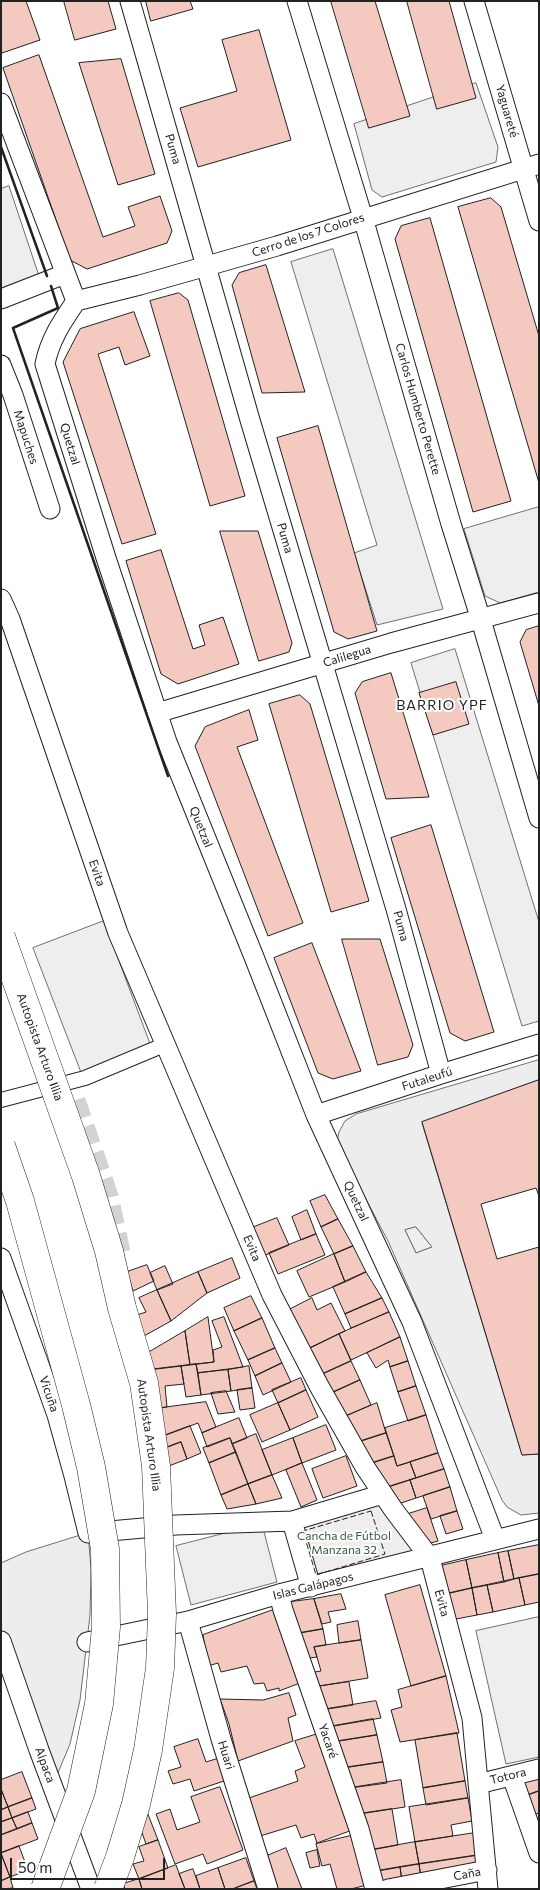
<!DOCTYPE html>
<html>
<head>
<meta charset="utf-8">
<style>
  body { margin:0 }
  #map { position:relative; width:540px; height:1890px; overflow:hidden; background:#fff; font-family:Commissioner,sans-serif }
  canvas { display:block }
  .frame { position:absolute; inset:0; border:2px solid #222; pointer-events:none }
  .scale { position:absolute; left:10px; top:1858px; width:155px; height:22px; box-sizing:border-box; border:2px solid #222; border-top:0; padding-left:6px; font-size:15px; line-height:18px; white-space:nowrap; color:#222; -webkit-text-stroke:4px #fff; paint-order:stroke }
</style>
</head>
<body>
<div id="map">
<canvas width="540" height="1890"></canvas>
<div class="frame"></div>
<div class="scale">50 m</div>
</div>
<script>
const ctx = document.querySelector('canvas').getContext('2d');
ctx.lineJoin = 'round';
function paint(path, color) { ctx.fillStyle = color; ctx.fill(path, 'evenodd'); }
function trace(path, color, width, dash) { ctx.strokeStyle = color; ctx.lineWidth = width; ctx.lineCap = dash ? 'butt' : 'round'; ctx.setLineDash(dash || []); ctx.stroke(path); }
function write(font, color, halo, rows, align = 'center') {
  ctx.font = font + ' Commissioner,sans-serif'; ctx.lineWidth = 4; ctx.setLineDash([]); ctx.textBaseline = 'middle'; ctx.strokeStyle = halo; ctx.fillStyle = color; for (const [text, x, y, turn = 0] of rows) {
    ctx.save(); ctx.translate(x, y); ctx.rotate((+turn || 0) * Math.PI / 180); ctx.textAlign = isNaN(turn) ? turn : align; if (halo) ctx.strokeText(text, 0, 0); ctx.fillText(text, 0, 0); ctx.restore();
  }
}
const green = new Path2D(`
  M476 83 498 147 496 162 382 197 372 190 354 124Z
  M9 186 40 279 1 292V189Z
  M333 249 443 609 377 625 354 553 377 545 291 262Z
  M539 507V592L500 603 485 596 464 529Z
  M455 649 539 922V1021L522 1026 411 663Z
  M104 921 152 1049 82 1075 33 948Z
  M416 1227 432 1247 416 1253 405 1230Z
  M381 1499 422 1557 314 1580 296 1524Z
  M262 1524 277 1582 191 1605 176 1546Z
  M539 1617V1757L506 1764 476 1631Z`);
const parking = new Path2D(`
  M539 1060V1080L422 1123 522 1455 539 1454V1513L521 1515 507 1507 502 1500 388 1241 340 1150 337 1141 339 1132 345 1121 356 1114ZM416 1227 432 1247 416 1253 405 1230Z
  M88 1533 91 1569 90 1615 80 1700 70 1744 52 1787 1 1641V1563L26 1552Z`);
const building = new Path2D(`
  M1 1H26L40 40 2 53Z
  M64 1H108L116 29 75 40Z
  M146 1H190L193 9 151 21Z
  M331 1H375L410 116 369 128Z
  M407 1H449L476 98 437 109Z
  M259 30 291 140 198 167 180 108 237 91 222 40Z
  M39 55 103 237 135 226 128 207 160 196 172 231 167 243 87 269 70 260 3 68Z
  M121 59 155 174 118 185 79 63Z
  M491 198 501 207 539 336V483L458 207Z
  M430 218 511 501 473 512 395 239 401 226Z
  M266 265 305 392 262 393 232 285 239 273Z
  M179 293 188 300 245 496 210 506 150 301Z
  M134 312 150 356 125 365 119 347 98 354 156 534 122 544 63 362 80 329Z
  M318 426 377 631 348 639 334 632 277 438Z
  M220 531H258L292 643 289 652 259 661Z
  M161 550 193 649 205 645 199 625 223 617 239 664 178 684 161 674 126 561Z
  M539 626V706L520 642 526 630Z
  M391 673 429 797 386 799 355 693 362 682Z
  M456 682 469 724 433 735 419 693Z
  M300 695 310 704 369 901 331 912 269 704Z
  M249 710 258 740 237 747 303 923 268 936 195 746 205 727Z
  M431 825 494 1032 465 1041 450 1033 391 838Z
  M342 939H380L413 1045 408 1057 378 1065Z
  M312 943 361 1071 333 1079 318 1073 274 958Z
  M539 1080V1196L536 1188 481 1204 497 1259 539 1247V1454L522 1455 422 1122Z
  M325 1195 338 1219 321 1227 310 1201Z
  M307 1210 316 1234 301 1240 292 1217Z
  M277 1218 289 1245 261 1257 249 1229Z
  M338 1219 353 1246 334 1254 321 1227Z
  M316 1234 325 1255 278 1274 269 1253Z
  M353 1246 366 1272 345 1282 334 1254Z
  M334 1254 345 1282 309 1297 297 1271Z
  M232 1258 240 1278 207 1293 198 1272Z
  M147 1265 154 1281 133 1291 127 1272Z
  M165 1266 173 1284 157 1290 150 1273Z
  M198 1272 207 1293 171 1321 157 1290Z
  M366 1272 382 1298 345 1314 333 1287Z
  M157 1290 171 1321 144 1336 137 1315 146 1312 139 1298Z
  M251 1296 262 1318 234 1331 224 1308Z
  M312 1298 317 1310 331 1303 345 1331 304 1351 285 1312Z
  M382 1298 389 1312 351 1328 345 1314Z
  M389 1312 400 1337 351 1360 339 1334Z
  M208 1317 214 1362 190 1365 185 1331Z
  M224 1317 243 1367 198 1373 196 1364 214 1362 213 1350 222 1347 212 1321Z
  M262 1318 275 1348 248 1360 234 1331Z
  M185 1331 190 1365 148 1370 146 1354Z
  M339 1334 351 1361 316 1377 304 1351Z
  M400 1337 408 1361 390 1367 388 1360 376 1368 367 1353Z
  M275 1348 282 1363 255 1376 248 1360Z
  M351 1361 360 1380 327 1395 316 1377Z
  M408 1361 416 1386 398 1392 390 1367Z
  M282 1363 291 1382 263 1395 255 1376Z
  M196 1364 201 1395 186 1397 181 1366Z
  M181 1366 184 1384 165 1386 167 1407 154 1409 148 1370Z
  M249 1366 252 1388 231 1391 228 1370Z
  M228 1370 231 1391 201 1395 198 1373Z
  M301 1378 306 1390 278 1403 272 1390Z
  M360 1380 371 1405 339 1419 327 1395Z
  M416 1386 426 1415 408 1421 398 1392Z
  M252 1388 255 1408 240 1410 237 1390Z
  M306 1390 318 1417 290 1430 278 1403Z
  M226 1391 235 1412 218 1414 211 1393Z
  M206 1402 216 1427 202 1433 198 1423 158 1438 154 1409Z
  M278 1403 290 1430 262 1442 250 1415Z
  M377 1403 386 1433 355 1443 339 1419Z
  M426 1415 438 1453 397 1466 385 1428Z
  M239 1418 247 1438 232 1444 230 1438 207 1447 202 1433Z
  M326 1425 336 1450 302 1463 293 1438Z
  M190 1426 201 1453 187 1459 181 1442 160 1450 158 1438Z
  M386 1433 394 1456 369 1464 355 1443Z
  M256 1434 272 1475 248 1484 232 1444Z
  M230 1438 236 1452 209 1463 203 1448Z
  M293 1438 302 1463 272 1475 262 1450Z
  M181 1442 187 1459 161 1469 160 1450Z
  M236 1452 248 1484 221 1495 209 1463Z
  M438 1453 444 1469 416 1478 410 1462Z
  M346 1456 357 1486 323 1498 312 1469Z
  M394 1456 397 1466 410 1462 416 1478 385 1488 369 1464Z
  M302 1463 317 1500 301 1507 286 1470Z
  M444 1469 450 1487 416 1498 410 1480Z
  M272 1475 282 1498 256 1504 248 1484Z
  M410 1480 416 1498 395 1505 385 1488Z
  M248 1484 256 1504 227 1509 221 1495Z
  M450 1487 457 1511 431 1519 423 1496Z
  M427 1508 438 1541 424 1545 402 1516Z
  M457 1511 463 1529 446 1534 440 1516Z
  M539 1545V1574L514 1579 508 1551Z
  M508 1551 514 1579 504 1582 498 1553Z
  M498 1553 504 1582 472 1588 466 1560Z
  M466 1560 472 1588 446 1594 440 1566Z
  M539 1574V1602L525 1605 519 1578Z
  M519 1578 525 1605 493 1612 487 1585Z
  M420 1585 446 1676 411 1686 385 1595Z
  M487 1585 493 1612 477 1615 472 1588Z
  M472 1588 477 1615 451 1620 446 1594Z
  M341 1594 346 1609 328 1612 331 1622 322 1624 314 1599Z
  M314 1599 323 1629 294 1634 283 1603Z
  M276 1609 300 1683 279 1691V1688L267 1691 264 1683 254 1684 247 1666 221 1672 218 1663 208 1666 203 1635Z
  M358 1621 361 1640 339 1643 337 1625Z
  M323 1629 326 1645 314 1647 317 1657 302 1659 294 1634Z
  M361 1640 368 1678 314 1687 308 1673 321 1671 314 1647Z
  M446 1676 459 1733 400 1742 391 1710 402 1707 398 1690Z
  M349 1682 353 1705 321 1710 314 1687Z
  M289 1693 296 1715 288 1718 293 1741 238 1761 229 1724 220 1699 263 1700Z
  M376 1701 381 1718 328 1727 321 1710Z
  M373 1719 377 1735 333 1742 328 1727Z
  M321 1733 355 1829 317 1843 314 1834 301 1838 296 1825 257 1837 246 1799 298 1781 295 1771 305 1767 295 1741Z
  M457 1733 465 1781 423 1788 415 1740Z
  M377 1735 383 1762 343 1768 333 1742Z
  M198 1739 206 1762 222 1757 230 1779 194 1791 190 1779 173 1784 168 1771 181 1767 174 1747Z
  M383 1762 387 1783 350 1788 343 1768Z
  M22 1772 32 1798 8 1807 1 1789V1780Z
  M539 1773V1791L525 1796 519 1781Z
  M401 1780 405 1807 359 1814 350 1788Z
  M465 1781 468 1798 426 1805 423 1788Z
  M220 1787 243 1850 207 1864 203 1854 175 1864 156 1814 170 1809 177 1830 200 1822 191 1797Z
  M1 1789 8 1807 1 1810Z
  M539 1791V1813L533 1815 525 1796Z
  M32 1798 36 1809 12 1818 8 1807Z
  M468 1798 472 1821 451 1825 453 1836 415 1842 409 1807Z
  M144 1804 158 1840 146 1844 141 1830Z
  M8 1807 12 1818 1 1822V1810Z
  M392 1809 398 1845 371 1850 359 1814Z
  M28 1812 32 1823 17 1829 12 1818Z
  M12 1818 17 1829 1 1835V1822Z
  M32 1823 38 1839 1 1853V1835Z
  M475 1833 479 1855 419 1864 415 1842Z
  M355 1835 367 1885 351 1889H337L330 1864 322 1866 316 1844Z
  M158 1840 168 1868 139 1879 133 1864 144 1861 139 1847Z
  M415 1842 419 1864 377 1871 371 1850Z
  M19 1846 28 1870 10 1877 1 1853Z
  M286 1848 302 1889H278L273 1874 262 1858Z
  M317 1850 320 1866 310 1868 306 1853Z
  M1 1854 10 1877 1 1881Z
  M479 1855 481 1869 421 1878 419 1864Z
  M246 1858 254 1881 232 1889H225L218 1868Z
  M419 1864 421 1878 402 1881 400 1867Z
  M176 1865 185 1889H142L139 1879Z
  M400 1867 402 1881 380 1885 377 1871Z
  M218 1868 225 1889H200L196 1876Z
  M193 1869 200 1889H185L179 1874Z
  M10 1877 13 1888 1 1889V1881Z
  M139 1879 142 1889H125L123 1884Z
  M254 1881 257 1889H236V1888Z`);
const minorTunnel = new Path2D(`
  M76 1100 109 1196 121 1252`);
const pedestrian = new Path2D(`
  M1 1100 85 1078 164 1045`);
const minor = new Path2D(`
  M130 1 250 420 396 909 441 1074
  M297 1 363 218 451 524 481 620 539 818
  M474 1 539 221
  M1 103 76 301C62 322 50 339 45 364L106 558 167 742 254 957 316 1115 412 1322 495 1539
  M1 299 65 274
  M76 301 140 285 277 246 539 164
  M1 365 13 395 50 509
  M1 599 10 619 118 933 272 1295 319 1386 365 1467 393 1509 430 1558 472 1718 488 1889
  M157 713 391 643 539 603
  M316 1115 441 1074 539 1044
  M1 1258 57 1415 74 1476 88 1533 176 1525 292 1521 383 1494
  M292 1521 311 1587
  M279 1594 283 1610 359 1829 375 1889
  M188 1621 221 1739 268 1889
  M1 1641 39 1750 91 1889
  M87 1642 188 1621 279 1594 539 1529
  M512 1776 539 1853
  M478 1784 539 1769
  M388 1889 487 1870`);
const motorwayBridge = new Path2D(`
  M1 937 86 1176 109 1251 122 1308 144 1383 156 1466 162 1614 160 1668 148 1750 136 1804 120 1857 108 1889
  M1 1146 20 1201 76 1405 91 1467 105 1549 106 1627 99 1704 81 1791 45 1889`);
const fence = new Path2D(`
  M371 1511 385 1554 316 1575 303 1531Z`);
const wall = new Path2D(`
  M1 147 47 276
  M51 286 58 308 13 328 168 776`);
const streetNames = [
  ["Yaguareté",507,111,74],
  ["Puma",173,149,74],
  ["Cerro de los 7 Colores",308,235,-18],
  ["Carlos Humberto Perette",418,409,74],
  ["Mapuches",26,437,72],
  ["Quetzal",70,444,73],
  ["Puma",285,538,74],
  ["Calilegua",347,656,-17],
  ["Quetzal",201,827,68],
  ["Evita",97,873,71],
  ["Puma",401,926,75],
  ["Autopista Arturo Illia",40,1047,70],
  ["Futaleufú",427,1079,-18],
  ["Quetzal",356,1201,65],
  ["Evita",252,1248,67],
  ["Vicuña",49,1394,71],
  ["Autopista Arturo Illia",149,1435,82],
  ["Islas Galápagos",313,1586,-14],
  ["Evita",442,1603,75],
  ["Yacaré",328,1741,71],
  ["Huari",226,1755,73],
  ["Alpaca",45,1765,70],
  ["Totora",508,1776,-14],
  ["Caña",467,1874,-11]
];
const parkNames = [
  ["Cancha de Fútbol",344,1536],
  ["Manzana 32",344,1550]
];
const neighbourhoodNames = [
  ["BARRIO YPF",442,705]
];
paint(green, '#eee');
trace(green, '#6f6f6f', 1);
paint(parking, '#ededed');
trace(parking, '#6f6f6f', 1);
paint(building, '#f3c9c0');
trace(building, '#222', 1);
trace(minorTunnel, '#d3d3d3', 19, [19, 9]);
trace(pedestrian, '#222', 16);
trace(minor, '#222', 21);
trace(pedestrian, '#fff', 14);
trace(minor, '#fff', 19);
trace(motorwayBridge, '#222', 29, []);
trace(motorwayBridge, '#fff', 28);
trace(fence, '#222', 1, [6, 2.5]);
trace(wall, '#222', 2.5);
write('12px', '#222', '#fff', streetNames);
write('12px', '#2f5e38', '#fff', parkNames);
ctx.letterSpacing = '1px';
write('14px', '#222', '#fff', neighbourhoodNames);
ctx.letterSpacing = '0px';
</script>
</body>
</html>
